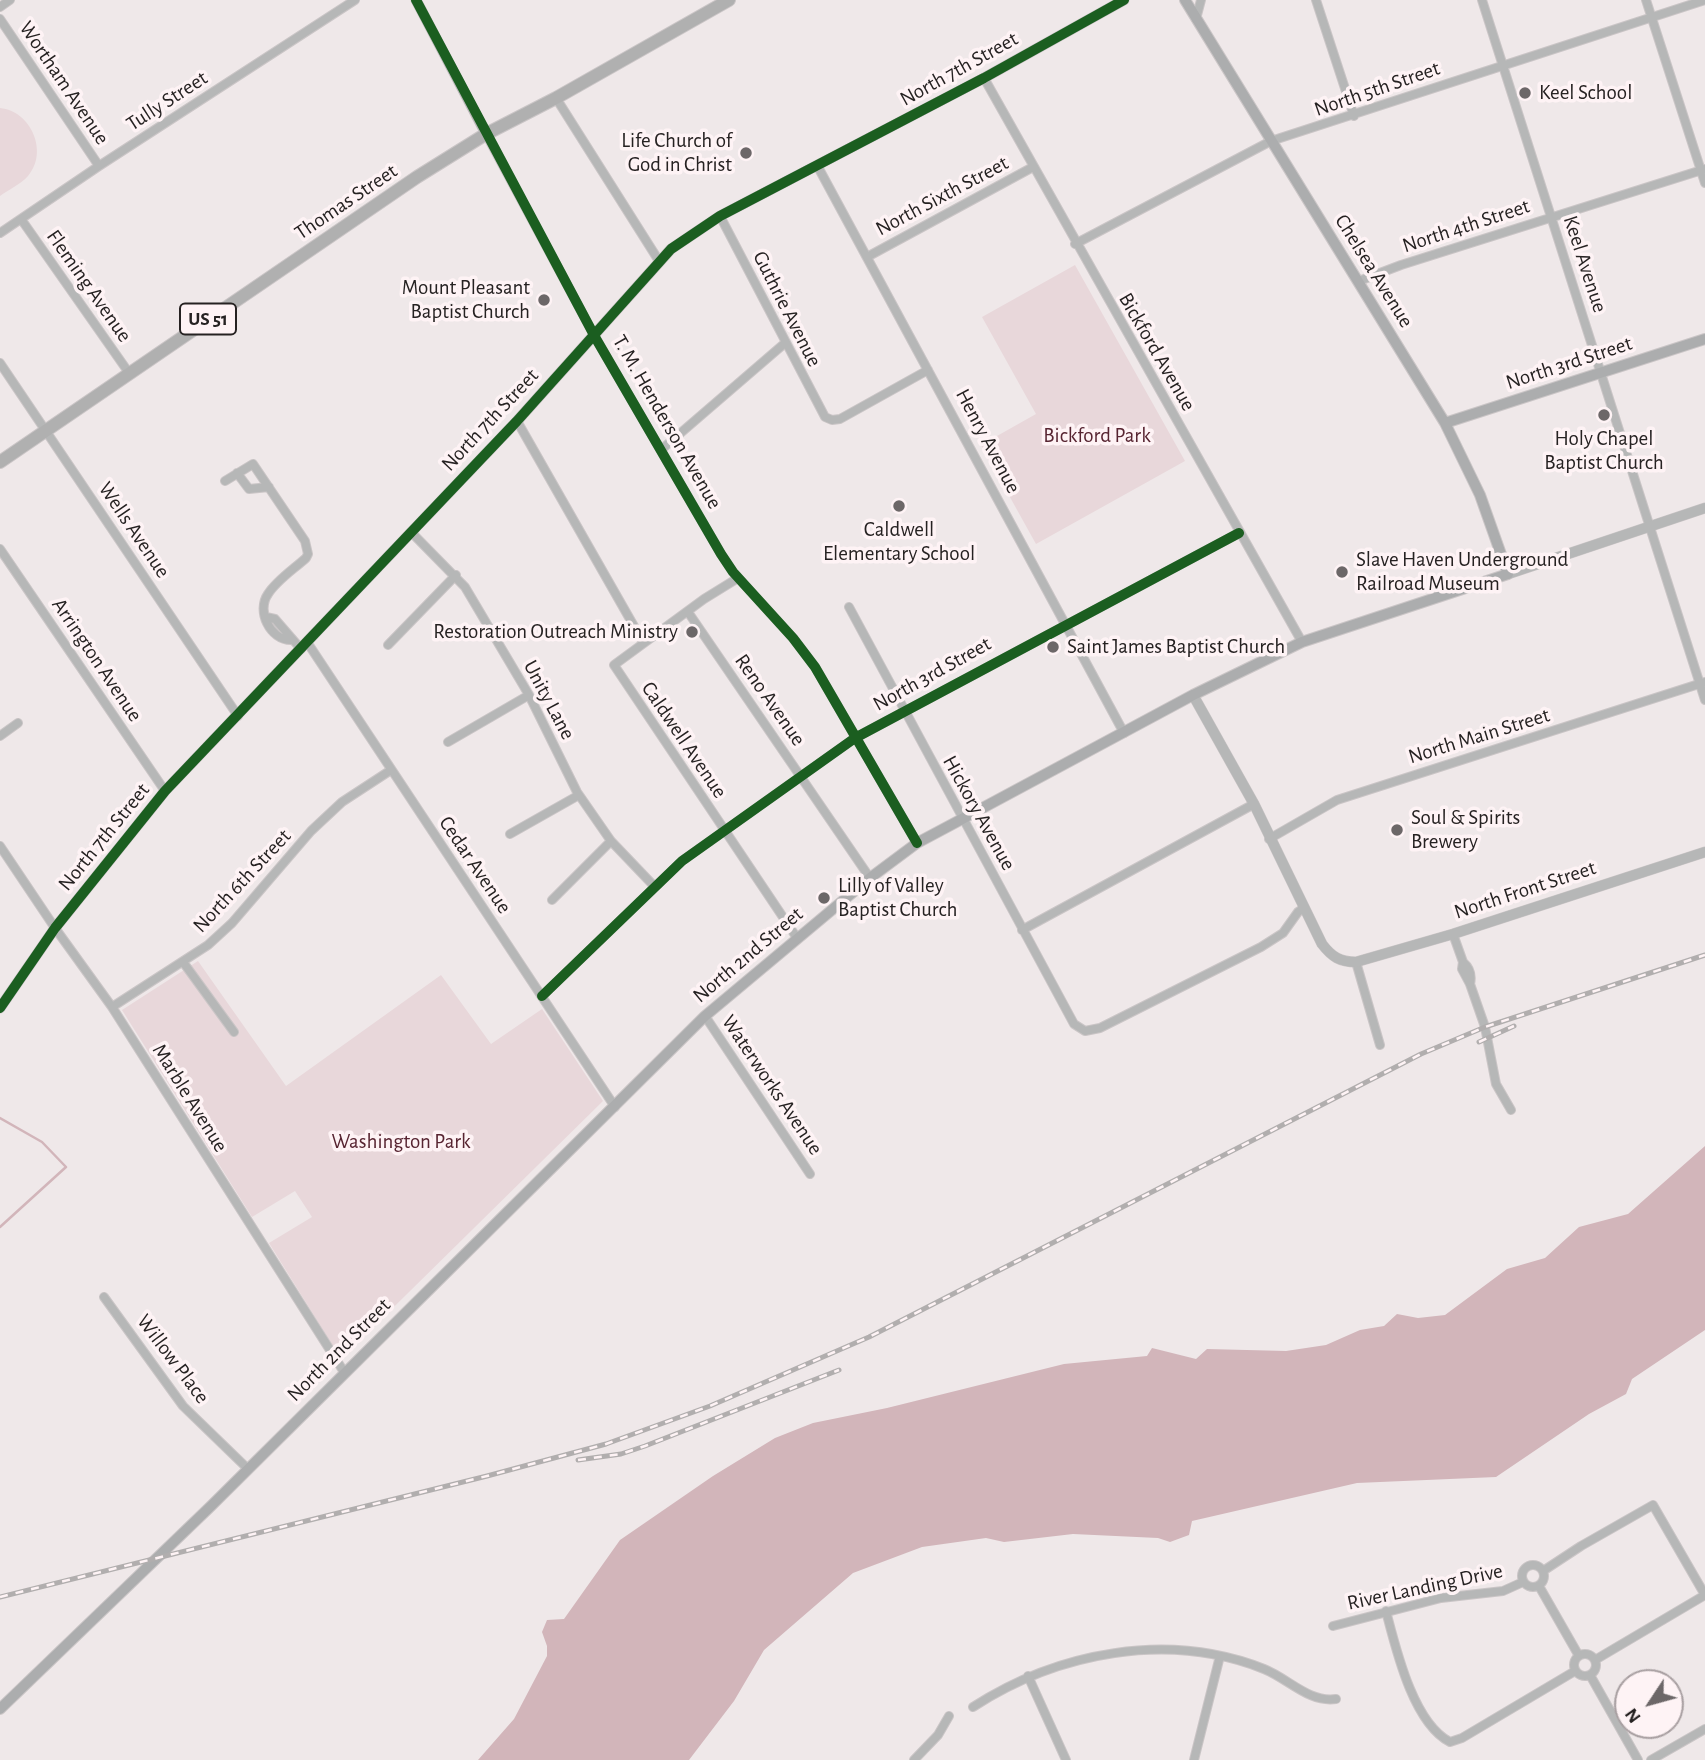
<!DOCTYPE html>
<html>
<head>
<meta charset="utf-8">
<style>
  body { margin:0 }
  #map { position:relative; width:1705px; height:1760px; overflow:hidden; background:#efe8e9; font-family:"Alegreya Sans",sans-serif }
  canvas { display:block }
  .north { position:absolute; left:1614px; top:1669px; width:70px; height:70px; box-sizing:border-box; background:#fef3f5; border:2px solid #a89fa1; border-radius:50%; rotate:234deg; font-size:19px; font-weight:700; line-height:28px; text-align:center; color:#262222 }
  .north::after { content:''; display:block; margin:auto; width:24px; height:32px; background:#6c6768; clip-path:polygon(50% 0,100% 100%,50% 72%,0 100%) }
</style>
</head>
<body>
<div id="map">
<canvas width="1705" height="1760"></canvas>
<div class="north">N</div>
</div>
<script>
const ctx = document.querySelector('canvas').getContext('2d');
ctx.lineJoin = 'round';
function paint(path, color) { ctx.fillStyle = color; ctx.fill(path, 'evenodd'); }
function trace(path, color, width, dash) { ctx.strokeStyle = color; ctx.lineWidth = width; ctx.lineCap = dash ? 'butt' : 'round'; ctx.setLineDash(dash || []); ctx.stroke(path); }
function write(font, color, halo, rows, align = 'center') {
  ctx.font = font + ' "Alegreya Sans",sans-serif'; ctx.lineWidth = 7; ctx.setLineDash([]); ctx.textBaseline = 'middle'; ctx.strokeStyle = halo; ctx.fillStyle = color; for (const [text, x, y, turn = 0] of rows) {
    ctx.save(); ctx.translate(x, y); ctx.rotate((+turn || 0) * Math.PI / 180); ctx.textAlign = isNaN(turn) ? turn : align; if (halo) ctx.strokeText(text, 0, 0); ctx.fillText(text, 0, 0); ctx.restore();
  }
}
const green = new Path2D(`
  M0 108C31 111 49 152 28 176 21 184 8 190 0 196Z
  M1075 265 1185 461 1036 544 981 445 1036 414 982 317Z
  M198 961 286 1086 441 975 491 1044 542 1009 603 1101 341 1359 269 1243 312 1217 295 1191 252 1217 122 1010Z`);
const water = new Path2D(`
  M1705 1146V1330L1632 1379 1626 1394 1589 1414 1496 1477 1357 1483 1192 1521 1189 1535 1170 1542 1158 1538 1073 1534 1004 1542 986 1538 922 1547 853 1573 764 1650 734 1701 689 1760H478L514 1719 547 1656V1646L542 1632 547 1620 564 1619 620 1540 713 1476 775 1438 813 1423 887 1408 1064 1364 1147 1356 1152 1348 1196 1359 1207 1349 1286 1351 1326 1345 1360 1330 1384 1326 1397 1314 1418 1318 1445 1315 1507 1269 1545 1258 1579 1227 1628 1214Z`);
const stream = new Path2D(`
  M0 1118 42 1142 66 1167 0 1227`);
const minor = new Path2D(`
  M1316 0 1354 116
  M1482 0 1705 700
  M1646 0 1705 183
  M0 7 10 0
  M0 19 99 166
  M1196 19 1201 0
  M984 78 1302 642
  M556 98 659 261
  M486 134 595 337 721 554 733 572 793 638 815 667 917 843
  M818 167 1124 733
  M720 216 825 417 832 420 840 419 928 370
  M21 219 129 373
  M0 233 99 166 355 0
  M1075 244 1271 141 1705 0
  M867 257 1033 167
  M1359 281 1401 265 1705 169
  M0 363 238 716
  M517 421 643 642
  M662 449 785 343
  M237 473 249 489 269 487
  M225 481 253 464 305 541 308 554 306 558C294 569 277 580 268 594 256 611 270 640 291 640
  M411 532 465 587 529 695 577 792 611 841 654 886
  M0 549 165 791
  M738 578 704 599 614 665 797 938
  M849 607 1074 1024 1085 1031 1100 1028 1261 947 1283 933 1298 912 1304 908
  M688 612 870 878
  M266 617 275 619 301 649
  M307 642 615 1107
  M388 645 456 575
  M0 736 18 723
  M448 742 529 695
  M510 834 579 795
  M1269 839 1337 800 1705 682
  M0 846 55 928 112 1007 344 1372
  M552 900 611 841
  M1022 930 1254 804
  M1453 934 1463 962 1462 969 1470 984 1485 1027 1496 1084 1511 1110
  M183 962 234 1032
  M1356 962 1380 1045
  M1463 962C1470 968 1472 975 1470 984
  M542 996 682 861 855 738 1239 533
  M112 1007 208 945 232 923 311 831 342 802 391 770
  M705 1016 810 1174
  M104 1297 183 1406 248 1469
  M1522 1576a11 11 0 1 1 22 0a11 11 0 1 1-22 0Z
  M1543 1571 1581 1546 1653 1505 1705 1595
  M1539 1586 1579 1656
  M1386 1611C1396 1649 1413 1723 1450 1742L1462 1738 1575 1671
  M1333 1626 1441 1598 1503 1591 1523 1582
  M1574 1665a11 11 0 1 1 22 0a11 11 0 1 1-22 0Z
  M1595 1660 1705 1595
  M1590 1675 1638 1760
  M1028 1676 1066 1760
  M973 1707C1058 1652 1168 1631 1264 1669 1289 1679 1309 1703 1336 1699
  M914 1760 938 1735 949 1716
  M1194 1760 1220 1656
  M1651 1760 1705 1729`);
const tertiary = new Path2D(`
  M416 0 486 134
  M1508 574 1705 508
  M1193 695 1254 804 1322 944C1332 957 1340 962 1356 962L1453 934 1705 852
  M0 1008 55 928 165 791 517 421 671 249 720 216 984 78 1124 0`);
const secondary = new Path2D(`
  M1445 423 1705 339
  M0 1709 211 1506 705 1016 870 878 917 843 962 819 1193 695 1302 642 1508 574 1480 495 1445 423 1185 0`);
const primary = new Path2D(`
  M0 462 417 177 486 134 556 98 729 0`);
const rail = new Path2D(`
  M1479 1042 1514 1026
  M578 1460 621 1454 645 1446 839 1370
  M0 1597 487 1476 606 1444 710 1406 869 1337 1421 1054 1485 1027 1705 955`);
const cycleway = new Path2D(`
  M416 0 595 337 721 554 733 572 793 638 815 667 917 843
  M542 996 682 861 855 738 1239 533
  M0 1008 55 928 165 791 517 421 671 249 720 216 984 78 1124 0`);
const markers = [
  [1525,93,7,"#6c6768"],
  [746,153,7,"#6c6768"],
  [544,300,7,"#6c6768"],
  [1604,415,7,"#6c6768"],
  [899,506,7,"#6c6768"],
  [1342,572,7,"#6c6768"],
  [692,632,7,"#6c6768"],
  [1053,647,7,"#6c6768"],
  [1397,830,7,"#6c6768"],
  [824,898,7,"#6c6768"]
];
const shields = [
  [208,319,56]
];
const shieldNames = [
  ["US 51",208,319]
];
const streetNames = [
  ["North 7th Street",959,69,-29],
  ["Wortham Avenue",64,83,56],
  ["North 5th Street",1377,89,-19],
  ["Tully Street",167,101,-33],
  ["North Sixth Street",942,196,-28],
  ["Thomas Street",346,202,-34],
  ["North 4th Street",1466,226,-18],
  ["Keel Avenue",1585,264,72],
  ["Chelsea Avenue",1374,271,58],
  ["Fleming Avenue",89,286,55],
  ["Guthrie Avenue",787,309,63],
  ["Bickford Avenue",1157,352,60],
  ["North 3rd Street",1569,363,-18],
  ["North 7th Street",490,420,-47],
  ["T. M. Henderson Avenue",667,422,60],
  ["Henry Avenue",988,441,62],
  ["Wells Avenue",134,530,56],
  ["Arrington Avenue",97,660,56],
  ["North 3rd Street",932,674,-29],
  ["Unity Lane",549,700,62],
  ["Reno Avenue",770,700,55],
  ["North Main Street",1479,736,-17],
  ["Caldwell Avenue",684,740,56],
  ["Hickory Avenue",979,813,61],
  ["North 7th Street",104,837,-51],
  ["Cedar Avenue",475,865,56],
  ["North 6th Street",242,881,-47],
  ["North Front Street",1525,890,-18],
  ["North 2nd Street",748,955,-40],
  ["Waterworks Avenue",772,1085,56],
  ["Marble Avenue",190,1098,58],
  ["North 2nd Street",339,1350,-45],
  ["Willow Place",173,1359,53],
  ["River Landing Drive",1425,1587,-12]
];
const poiNames = [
  ["Keel School",1539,93],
  ["Life Church of",732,141,"right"],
  ["God in Christ",732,165,"right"],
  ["Mount Pleasant",530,288,"right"],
  ["Baptist Church",530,312,"right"],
  ["Holy Chapel",1604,439,"center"],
  ["Baptist Church",1604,463,"center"],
  ["Caldwell",899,530,"center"],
  ["Elementary School",899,554,"center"],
  ["Slave Haven Underground",1356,560],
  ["Railroad Museum",1356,584],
  ["Restoration Outreach Ministry",678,632,"right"],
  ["Saint James Baptist Church",1067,647],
  ["Soul & Spirits",1411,818],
  ["Brewery",1411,842],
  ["Lilly of Valley",838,886],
  ["Baptist Church",838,910]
];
const parkNames = [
  ["Bickford Park",1097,436],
  ["Washington Park",401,1142]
];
paint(green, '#e8d7da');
paint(water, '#d2b5ba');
trace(stream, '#d2b5ba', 2.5);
trace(minor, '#cac5c6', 10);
trace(tertiary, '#cac5c6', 11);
trace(secondary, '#cac5c6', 12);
trace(primary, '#cac5c6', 14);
trace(minor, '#b6b7b7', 8);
trace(tertiary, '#b6b7b7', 10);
trace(secondary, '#acadae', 10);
trace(primary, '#b0b0b0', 12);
trace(rail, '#b1aeae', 5);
trace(rail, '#fef3f5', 2.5, [8]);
trace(cycleway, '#1b5e20', 10);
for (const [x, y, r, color] of markers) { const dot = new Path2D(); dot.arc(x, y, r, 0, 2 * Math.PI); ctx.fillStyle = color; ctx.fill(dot); trace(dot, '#fef3f5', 2.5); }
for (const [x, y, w] of shields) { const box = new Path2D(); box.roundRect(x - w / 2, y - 15.5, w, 31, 5); ctx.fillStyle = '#fef3f5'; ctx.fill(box); trace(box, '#262222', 2); }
write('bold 19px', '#262222', null, shieldNames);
write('21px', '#262222', '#fef3f5', streetNames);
write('21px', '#262222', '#fef3f5', poiNames, 'left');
write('21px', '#572431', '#fef3f5', parkNames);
</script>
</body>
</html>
